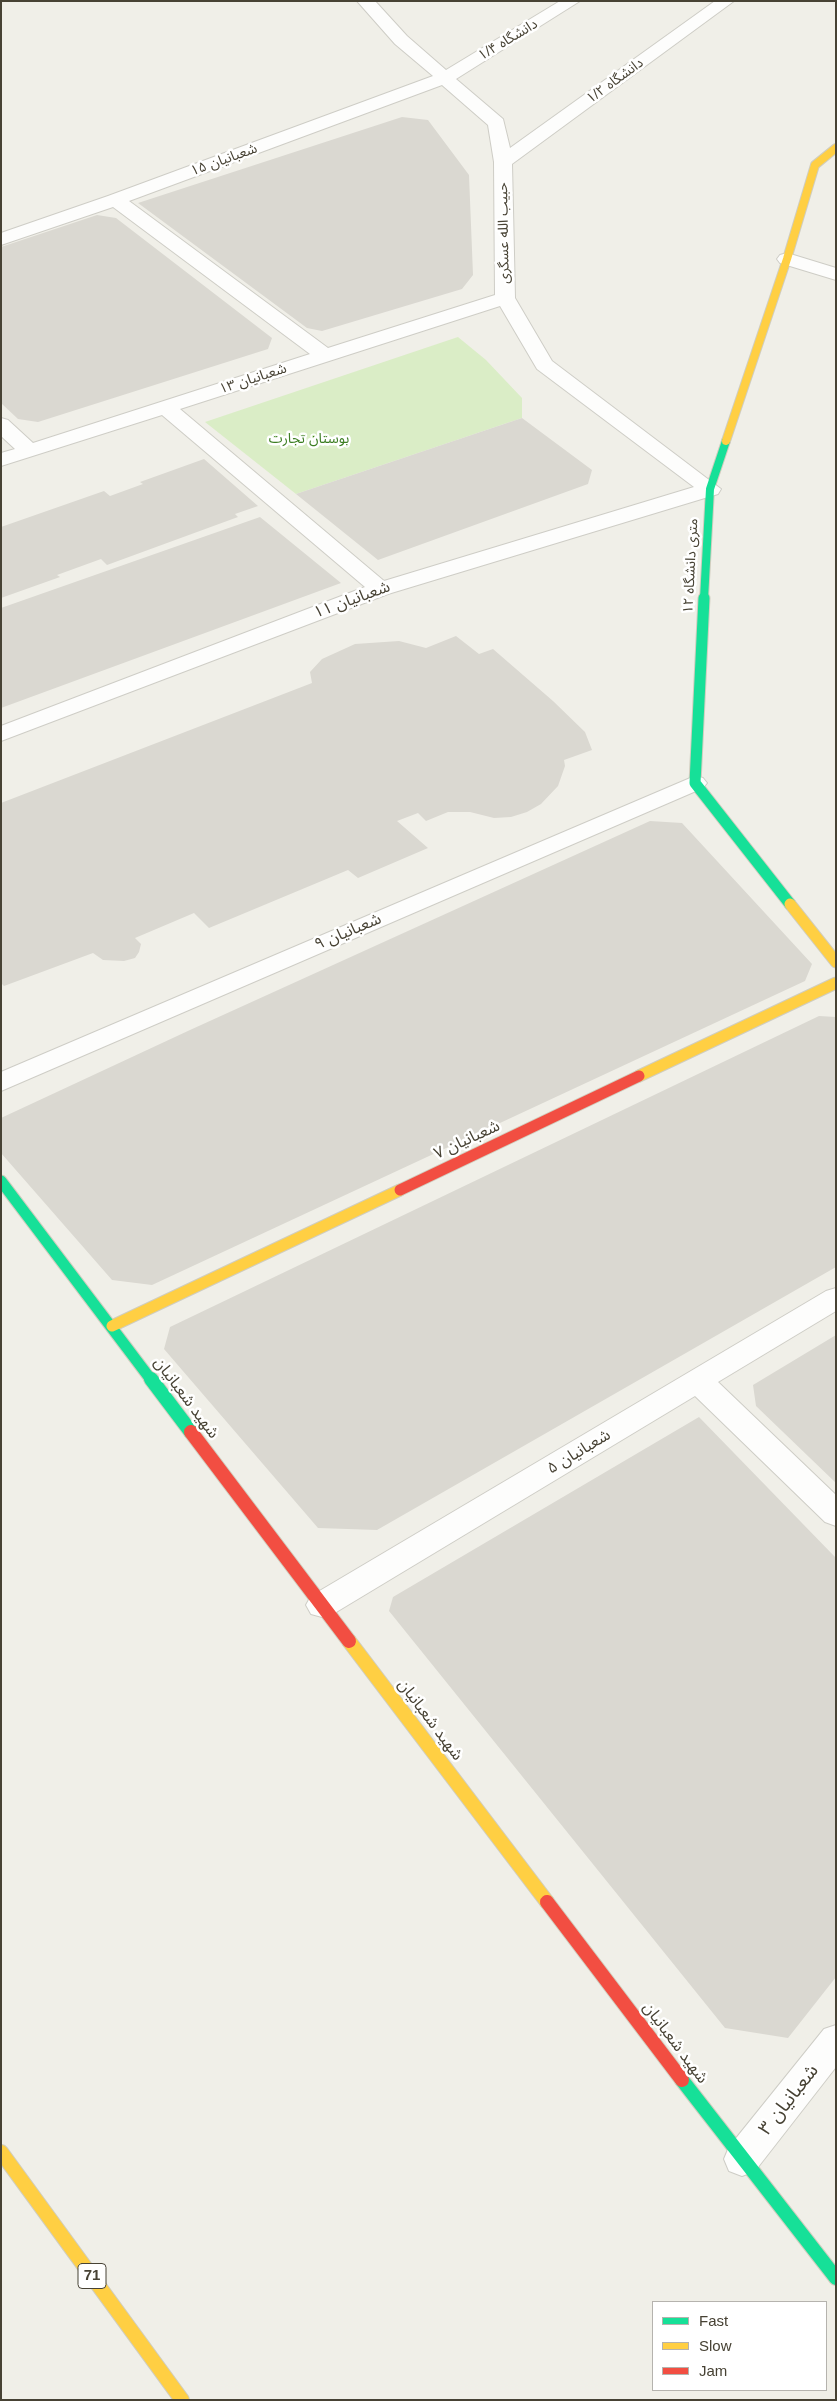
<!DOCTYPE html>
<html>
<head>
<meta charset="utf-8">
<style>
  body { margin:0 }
  #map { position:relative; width:837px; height:2401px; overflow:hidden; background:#f0efe8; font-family:Arial,sans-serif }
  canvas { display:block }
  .frame { position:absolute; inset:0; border:2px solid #474234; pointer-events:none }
  .legend { position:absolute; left:652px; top:2301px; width:175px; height:90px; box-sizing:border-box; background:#fff; border:1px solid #b5b3ae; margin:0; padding:6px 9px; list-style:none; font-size:15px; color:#474234 }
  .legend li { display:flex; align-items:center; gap:10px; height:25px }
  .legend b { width:25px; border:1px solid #b5b3ae }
</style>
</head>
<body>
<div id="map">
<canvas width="837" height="2401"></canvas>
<div class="frame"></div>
<ul class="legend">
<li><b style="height:6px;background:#16e098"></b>Fast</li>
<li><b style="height:6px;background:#ffcf43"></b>Slow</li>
<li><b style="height:6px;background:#f24e42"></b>Jam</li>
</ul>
</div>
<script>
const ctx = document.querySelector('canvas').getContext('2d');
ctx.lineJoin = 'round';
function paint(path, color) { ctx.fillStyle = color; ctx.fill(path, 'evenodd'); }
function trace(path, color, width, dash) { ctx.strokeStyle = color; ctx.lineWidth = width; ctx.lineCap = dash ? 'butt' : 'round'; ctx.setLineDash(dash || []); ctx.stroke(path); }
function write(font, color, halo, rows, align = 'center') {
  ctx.font = font + ' Arial,"Noto Sans Arabic",sans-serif'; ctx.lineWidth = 5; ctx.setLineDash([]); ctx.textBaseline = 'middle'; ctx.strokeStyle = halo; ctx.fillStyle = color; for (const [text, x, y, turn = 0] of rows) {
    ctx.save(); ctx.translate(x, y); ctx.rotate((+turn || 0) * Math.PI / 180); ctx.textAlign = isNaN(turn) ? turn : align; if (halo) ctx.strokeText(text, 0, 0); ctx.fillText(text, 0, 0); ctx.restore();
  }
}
const green = new Path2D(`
  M458 337 486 360 522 398V418L296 494 205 422Z`);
const building = new Path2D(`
  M402 117 428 120 469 175 473 275 462 289 322 331 307 328 138 203Z
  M97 215 116 218 272 338 268 349 38 422 18 419 1 403V247Z
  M522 418 592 470 588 484 378 560 296 494Z
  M204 459 258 506 235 514 238 517 107 565 101 559 57 575 60 577 1 598V527L104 491 110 496 143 484 140 482Z
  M260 517 341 583 1 708V608Z
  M456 636 479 654 493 649 553 701 585 732 592 750 564 760 565 766 558 786 541 804 527 812 511 817 494 818 470 812H448L426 821 418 813 397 821 428 848 358 878 348 870 209 928 194 913 135 938 141 944 139 952 135 958 124 961 103 960 93 953 4 986 1 983V803L312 683 310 672 322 659 355 644 399 641 426 648Z
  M650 821 682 823 812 964 805 981 152 1285 112 1280 1 1153V1118L190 1030Z
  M819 1016 836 1017V1267L377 1530 318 1528 164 1349 170 1327Z
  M836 1335V1483L756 1406 753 1385Z
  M699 1417 836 1558V1977L788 2038 725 2028 389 1611 393 1597Z`);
const street = new Path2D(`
  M357 1H375L407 36 446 70 560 1H580L456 79 503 119 510 148 715 1H734L512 164 515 298 552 361 721 489 718 494 388 594 1 741V726L365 587 162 415 1 466V453L15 449 1 436V418L8 420 33 443 310 354 113 207 1 245V233L108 196 433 76 395 44ZM442 85 488 125 494 162 495 295 328 348 129 201ZM500 306 537 369 694 487 384 581 180 409Z
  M787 253 836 268V280L780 263 777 259 780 255Z
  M695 776 703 778 707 783 703 788 1 1091V1072Z
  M836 1288V1311L718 1382 836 1495V1526L825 1522 695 1396 333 1614 322 1617 311 1614 306 1605 311 1596 826 1291Z
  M836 2025V2067L755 2171 742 2176 729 2171 724 2159 729 2147 824 2029Z`);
const fastFar2 = new Path2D(`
  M704 599 710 489 726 441`);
const fastFar1 = new Path2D(`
  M704 598 695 783 790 904
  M1 1181 152 1381`);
const fast = new Path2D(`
  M151 1379 191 1432
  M682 2080 836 2278`);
const slowFar2 = new Path2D(`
  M726 441 787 259 815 165 836 148`);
const slowFar1 = new Path2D(`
  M790 904 836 962
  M639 1076 836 983
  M112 1326 400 1190`);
const slow = new Path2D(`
  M349 1641 547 1902
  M1 2152 182 2400`);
const jamFar1 = new Path2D(`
  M400 1190 639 1076`);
const jam = new Path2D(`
  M191 1432 349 1641
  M547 1902 682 2080`);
const farStreetnames = [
  ["دانشگاه ۱/۴",508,40,-31],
  ["دانشگاه ۱/۲",615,81,-36],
  ["شعبانیان ۱۵",224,160,-20],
  ["حبیب الله عسگری",504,233,-91],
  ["شعبانیان ۱۳",253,379,-18],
  ["۱۲ متری دانشگاه",691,566,-87]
];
const farParknames = [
  ["بوستان تجارت",309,439]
];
const shields = [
  [92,2276,28]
];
const shieldNames = [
  ["71",92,2276]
];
const streetNames = [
  ["شعبانیان ۱۱",352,600,-20],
  ["شعبانیان ۹",348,932,-23],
  ["شعبانیان ۷",467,1140,-25],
  ["شهید شعبانیان",186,1398,53],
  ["شعبانیان ۵",579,1452,-31],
  ["شهید شعبانیان",430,1720,53],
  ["شهید شعبانیان",675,2043,53]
];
const nearStreetnames = [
  ["شعبانیان ۳",789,2100,-52]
];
paint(green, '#daedc6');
paint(building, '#dad8d1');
trace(street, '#cecdc6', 2);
trace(fastFar2, '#d0cdbe', 10);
trace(fastFar1, '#d0cdbe', 13);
trace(fast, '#d0cdbe', 16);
trace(slowFar2, '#d0cdbe', 10);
trace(slowFar1, '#d0cdbe', 13);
trace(slow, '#d0cdbe', 16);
trace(jamFar1, '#d0cdbe', 13);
trace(jam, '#d0cdbe', 16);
paint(street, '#fdfdfc');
trace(fastFar2, '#16e098', 8);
trace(fastFar1, '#16e098', 11);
trace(fast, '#16e098', 14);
trace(slowFar2, '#ffcf43', 8);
trace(slowFar1, '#ffcf43', 11);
trace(slow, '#ffcf43', 14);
trace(jamFar1, '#f24e42', 11);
trace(jam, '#f24e42', 14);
write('14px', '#474234', '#fff', farStreetnames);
write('14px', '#3c7e22', '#fff', farParknames);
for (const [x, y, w] of shields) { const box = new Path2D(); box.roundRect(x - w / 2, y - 12.5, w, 25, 4); ctx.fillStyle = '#fff'; ctx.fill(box); trace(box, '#474234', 1); }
write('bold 15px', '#474234', null, shieldNames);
write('16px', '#474234', '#fff', streetNames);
write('19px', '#474234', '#fff', nearStreetnames);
</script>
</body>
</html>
